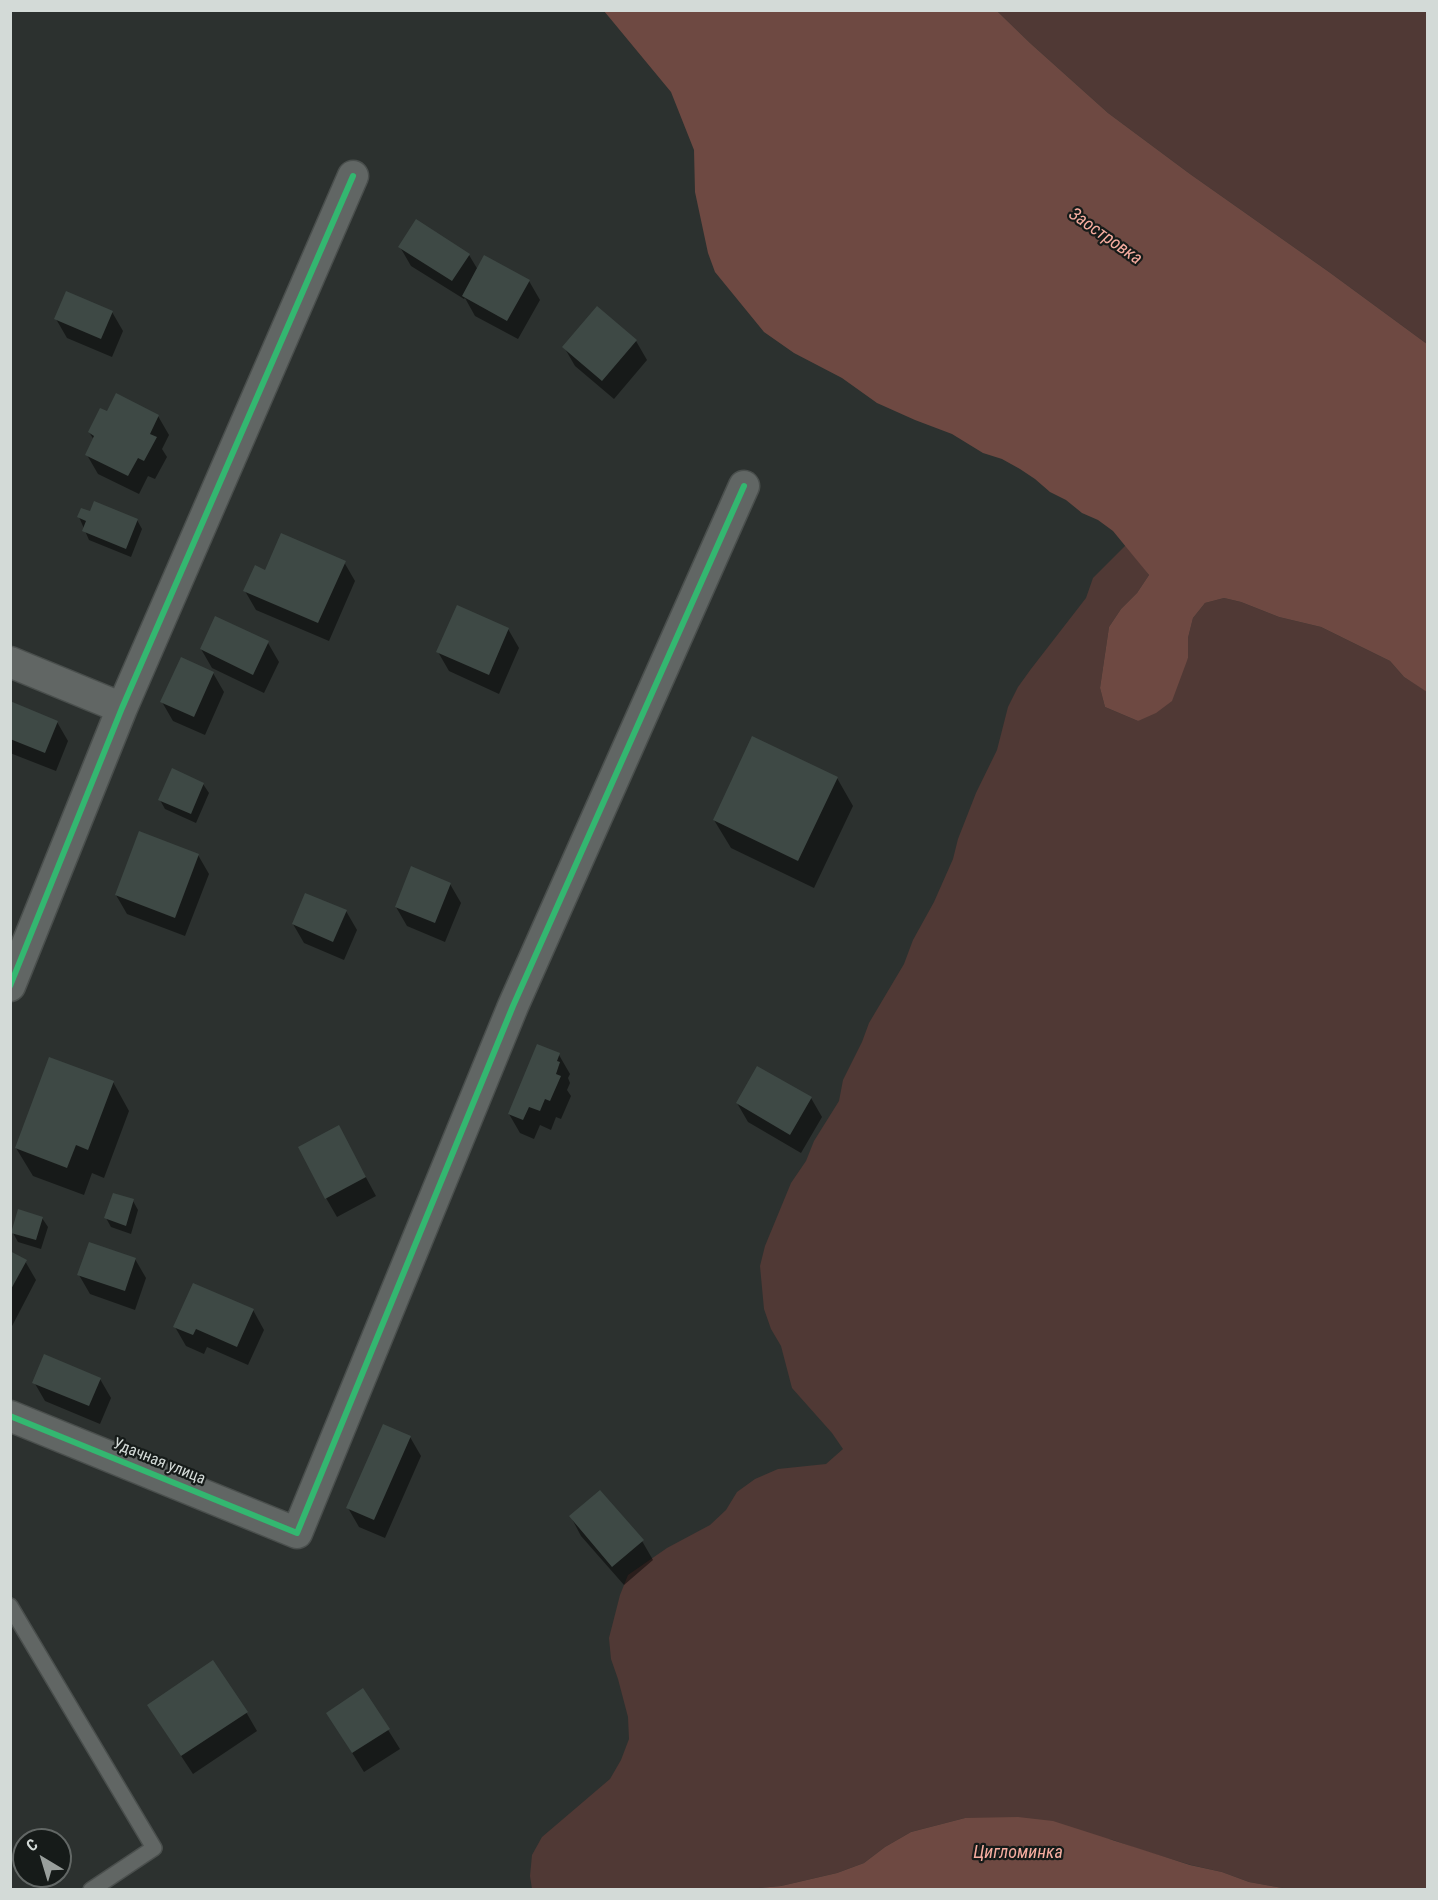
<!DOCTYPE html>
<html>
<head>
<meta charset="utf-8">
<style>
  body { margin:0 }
  #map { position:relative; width:1438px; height:1900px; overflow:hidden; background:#2c312f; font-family:"Roboto Condensed",sans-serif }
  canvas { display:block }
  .frame { position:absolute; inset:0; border:12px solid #d3dad7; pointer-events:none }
  .north { position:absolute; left:12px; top:1828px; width:60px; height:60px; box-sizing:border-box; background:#161b19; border:2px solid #626765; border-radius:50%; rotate:322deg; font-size:16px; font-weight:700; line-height:24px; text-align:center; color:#d3dad7 }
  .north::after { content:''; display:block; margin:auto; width:21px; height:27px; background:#999f9c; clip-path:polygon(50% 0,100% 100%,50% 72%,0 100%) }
</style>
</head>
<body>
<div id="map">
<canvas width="1438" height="1900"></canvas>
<div class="frame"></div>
<div class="north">С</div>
</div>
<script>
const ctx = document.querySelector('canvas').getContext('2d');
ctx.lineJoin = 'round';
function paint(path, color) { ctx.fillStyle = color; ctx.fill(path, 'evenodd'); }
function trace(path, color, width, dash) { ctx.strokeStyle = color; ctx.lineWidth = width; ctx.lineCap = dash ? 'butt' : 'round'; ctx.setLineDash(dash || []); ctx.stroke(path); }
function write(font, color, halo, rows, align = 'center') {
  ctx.font = font + ' "Roboto Condensed",sans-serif'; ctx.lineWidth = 4.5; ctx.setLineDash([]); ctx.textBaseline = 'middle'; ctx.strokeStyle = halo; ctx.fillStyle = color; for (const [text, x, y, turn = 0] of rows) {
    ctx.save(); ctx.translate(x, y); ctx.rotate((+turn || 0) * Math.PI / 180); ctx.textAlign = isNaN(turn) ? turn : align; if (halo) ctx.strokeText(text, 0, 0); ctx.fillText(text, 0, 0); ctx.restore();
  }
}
const green = new Path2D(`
  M997 11H1427V344L1329 272 1190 174 1108 113 1030 43Z
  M1126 545 1149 575 1137 593 1121 609 1109 627 1100 688 1105 707 1138 721 1188 658V638L1193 618 1205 603 1224 598 1241 602 1279 617 1321 627 1390 661 1404 677 1428 692 1427 1889H1288L1249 1882 1222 1872 1191 1865 1138 1849 1113 1840 991 1818H965L911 1832 885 1847 864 1863 837 1873 781 1886 748 1889H532L530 1876 532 1855 542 1837 610 1779 621 1760 629 1739 628 1717 618 1679 611 1659 609 1638 620 1595 628 1575 667 1548 710 1525 726 1510 737 1492 755 1479 778 1469 826 1464 843 1449 832 1433 792 1388 781 1346 771 1329 764 1309 760 1266 765 1246 791 1183 806 1161 814 1141 839 1101 843 1080 862 1042 869 1023 904 964 913 940 934 902 953 859 958 839 976 793 997 750 1008 707 1018 687 1031 669 1086 598 1093 578Z`);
const water = new Path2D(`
  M604 11H997L1030 43 1108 113 1190 174 1329 272 1427 344V692L1404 677 1390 661 1321 627 1279 617 1241 602 1224 598 1205 603 1193 618 1188 638V658L1172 701 1156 713 1138 721 1105 707 1100 688 1109 627 1121 609 1137 593 1149 575 1113 531 1098 520 1082 513 1066 500 1050 492 1035 479 1020 469 1002 459 983 453 952 434 915 420 877 403 842 378 794 353 764 332 715 272 708 253 695 192 694 150 671 92Z
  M1018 1817 1053 1821 1190 1865 1222 1872 1249 1882 1288 1889H748L781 1886 837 1873 864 1863 885 1847 911 1832 965 1818Z`);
const shadow = new Path2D(`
  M400 247 469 255 478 270 529 281 540 300 518 339 475 316 465 298 464 299 411 266Z
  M112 312 123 331 112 357 67 338 56 319Z
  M636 341 647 360 614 399 575 366 564 347Z
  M108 413 158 416 169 435 162 449 167 457 155 479 148 476 139 494 98 474 87 455 94 440 89 432Z
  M79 517 137 520 142 529 131 557 89 540Z
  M344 562 355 581 329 641 256 610 245 591 266 572Z
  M508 629 519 648 499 694 449 671 438 652Z
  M268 643 279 662 264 693 212 668 201 649Z
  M213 673 224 692 205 735 173 721 162 702Z
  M10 703 57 722 68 741 56 771 10 753Z
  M837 778 853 806 814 888 731 848 714 820Z
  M203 784 209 793 196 823 165 809 160 800Z
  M198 855 209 874 185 936 127 914 116 895Z
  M450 884 461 903 445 942 407 926 396 907Z
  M346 911 357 930 344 960 304 943 293 924Z
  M559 1055 570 1074 568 1078 570 1083 567 1090 571 1096 561 1119 556 1117 551 1130 540 1125 534 1139 520 1133 509 1114Z
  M113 1082 129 1111 104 1178 92 1173 84 1195 33 1176 16 1148Z
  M811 1098 822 1117 801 1153 748 1122 737 1103Z
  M349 1146 376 1196 337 1217 326 1198Z
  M133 1201 138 1210 131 1234 111 1227 106 1218Z
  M42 1218 48 1227 41 1249 18 1242 13 1233Z
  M10 1253 25 1261 36 1280 10 1330Z
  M135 1259 146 1278 135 1310 90 1294 79 1275Z
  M253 1310 264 1330 248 1365 207 1347 204 1354 186 1346 175 1327Z
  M100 1379 111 1398 100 1424 45 1401 34 1382Z
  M410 1437 421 1456 385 1538 359 1527 348 1508Z
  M571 1517 642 1541 653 1560 624 1585 581 1536Z
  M363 1690 400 1749 364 1772 328 1714Z
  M246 1712 257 1731 193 1774 160 1724Z`);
const building = new Path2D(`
  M416 219 470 254 452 281 398 247Z
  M484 255 530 280 507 321 462 296Z
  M66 291 113 311 101 339 54 319Z
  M597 306 637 340 602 381 562 347Z
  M116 393 159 415 150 434 157 437 144 461 138 458 128 476 85 455 94 436 88 432 100 408 107 411Z
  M94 501 138 519 126 549 82 531 86 521 77 517 81 508 90 511Z
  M281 533 346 561 318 623 243 591 255 565 265 570Z
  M457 605 509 628 489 675 436 652Z
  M215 616 269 641 253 675 200 649Z
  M181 657 214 672 194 717 160 702Z
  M10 701 58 721 45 753 10 739Z
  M752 736 838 777 798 861 713 820Z
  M172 768 204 783 191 814 158 800Z
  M139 831 199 854 175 918 115 895Z
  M411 866 451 883 435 923 395 907Z
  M305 893 347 910 333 942 292 924Z
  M537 1044 560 1053 557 1061 560 1062 556 1074 561 1076 550 1101 545 1099 540 1111 529 1107 523 1120 508 1114Z
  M49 1057 114 1081 88 1150 76 1145 67 1168 15 1148Z
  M757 1066 812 1097 790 1135 736 1103Z
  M339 1125 366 1177 325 1199 298 1147Z
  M113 1193 134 1199 126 1226 104 1218Z
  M18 1209 43 1217 36 1240 11 1233Z
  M89 1242 136 1258 125 1291 77 1275Z
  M10 1251 27 1260 10 1291Z
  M193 1283 254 1309 237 1347 196 1329 193 1335 173 1327Z
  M44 1354 101 1378 89 1406 32 1383Z
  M383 1424 411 1436 374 1520 346 1508Z
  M600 1490 644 1540 612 1567 569 1516Z
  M213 1660 248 1712 181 1756 147 1705Z
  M363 1688 390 1729 352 1753 326 1713Z`);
const lane = new Path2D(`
  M10 1606 154 1848 91 1890`);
const street = new Path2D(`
  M10 662 122 708
  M10 986 122 708 353 176
  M10 1416 297 1533 513 1006 744 486`);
const cycleway = new Path2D(`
  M10 986 122 708 353 176
  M10 1416 297 1533 513 1006 744 486`);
const streetNames = [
  ["Удачная улица",159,1462,22]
];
const waterNames = [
  ["Заостровка",1105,237,35],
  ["Цигломинка",1018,1853]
];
paint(green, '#503935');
paint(water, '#6e4942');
paint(shadow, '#0007');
paint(building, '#3e4945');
trace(lane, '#4a4f4d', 18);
trace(street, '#4a4f4d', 33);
trace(lane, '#616664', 15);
trace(street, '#616664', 30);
trace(cycleway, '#33b770', 6);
write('16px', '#d3dad7', '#161b19', streetNames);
write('italic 18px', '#f6ada0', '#161b19', waterNames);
</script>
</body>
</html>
